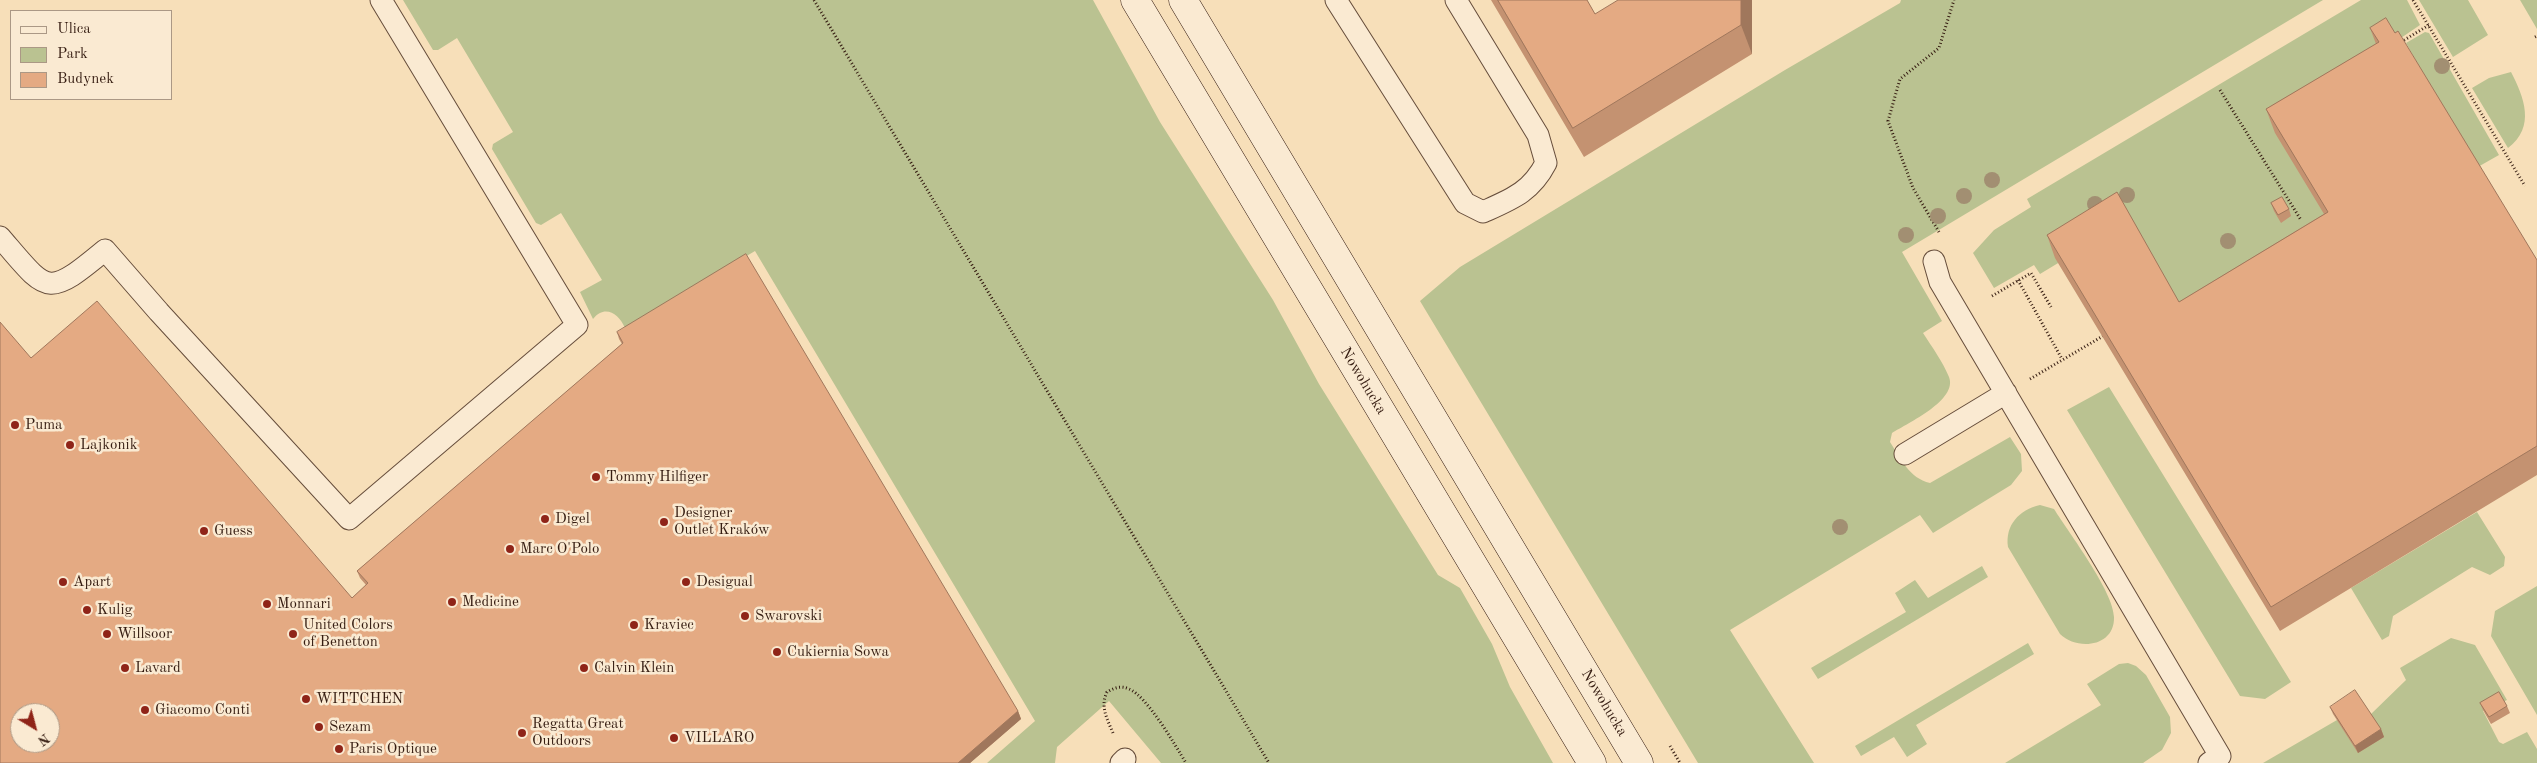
<!DOCTYPE html>
<html>
<head>
<meta charset="utf-8">
<style>
  body { margin:0 }
  #map { position:relative; width:2537px; height:763px; overflow:hidden; background:#f7dfb9; font-family:"Old Standard TT",serif }
  canvas { display:block }
  .legend { position:absolute; left:10px; top:10px; width:162px; height:90px; box-sizing:border-box; background:#faead2; border:1px solid #ab9885; margin:0; padding:6px 9px; list-style:none; font-size:15px; color:#351c11 }
  .legend li { display:flex; align-items:center; gap:10px; height:25px }
  .legend b { width:25px; border:1px solid #ab9885 }
  .north { position:absolute; left:10px; top:703px; width:50px; height:50px; box-sizing:border-box; background:#faead2; border:1px solid #ab9885; border-radius:50%; rotate:143deg; font-size:14px; font-weight:700; line-height:20px; text-align:center; color:#351c11 }
  .north::after { content:''; display:block; margin:auto; width:18px; height:22px; background:#8f2418; clip-path:polygon(50% 0,100% 100%,50% 72%,0 100%) }
</style>
</head>
<body>
<div id="map">
<canvas width="2537" height="763"></canvas>
<ul class="legend">
<li><b style="height:6px;background:#faead2"></b>Ulica</li>
<li><b style="height:14px;background:#bac291"></b>Park</li>
<li><b style="height:14px;background:#e4aa83"></b>Budynek</li>
</ul>
<div class="north">N</div>
</div>
<script>
const ctx = document.querySelector('canvas').getContext('2d');
ctx.lineJoin = 'round';
function paint(path, color) { ctx.fillStyle = color; ctx.fill(path, 'evenodd'); }
function trace(path, color, width, dash) { ctx.strokeStyle = color; ctx.lineWidth = width; ctx.lineCap = dash ? 'butt' : 'round'; ctx.setLineDash(dash || []); ctx.stroke(path); }
function write(font, color, halo, rows, align = 'center') {
  ctx.font = font + ' "Old Standard TT",serif'; ctx.lineWidth = 5; ctx.setLineDash([]); ctx.textBaseline = 'middle'; ctx.strokeStyle = halo; ctx.fillStyle = color; for (const [text, x, y, turn = 0] of rows) {
    ctx.save(); ctx.translate(x, y); ctx.rotate((+turn || 0) * Math.PI / 180); ctx.textAlign = isNaN(turn) ? turn : align; if (halo) ctx.strokeText(text, 0, 0); ctx.fillText(text, 0, 0); ctx.restore();
  }
}
const green = new Path2D(`
  M403 0H1093L1160 122 1273 300 1319 384 1438 575 1460 588 1492 644 1510 687 1553 763H1161L1109 701 1057 747 1055 763H987L1035 721 755 251 625 328C619 314 605 304 593 319L580 292 602 280 561 213 541 225 536 223 492 149 493 144 513 132 457 38 438 50H433Z
  M1901 0H2323L1902 252 1942 321 1923 333C1932 347 1943 362 1949 377 1958 400 1908 423 1892 433L1890 442C1901 459 1909 478 1930 483L2010 437 2021 454 2022 471 2011 485 1933 533 1920 515 1730 630 1814 763H1698L1420 301 1460 267 1785 70 1900 3Z
  M2361 0H2407L2420 25 2395 42 2336 236 2188 326 2126 222 2040 274 2034 265 1994 288 1973 253 1994 230 2031 207 2027 199Z
  M2419 0H2468L2488 35 2453 57Z
  M2520 0H2537V29Z
  M2425 32 2429 33 2499 155 2476 168 2406 43Z
  M2511 72C2524 97 2536 127 2508 148L2472 88 2489 78Z
  M2109 387 2291 682 2265 699 2240 696 2067 410Z
  M2040 505 2054 509C2069 533 2114 592 2114 617 2115 647 2077 651 2060 634L2008 547C2005 525 2019 510 2040 505Z
  M2477 512 2505 557 2504 566 2490 575 2472 567 2393 616 2389 636 2382 640 2351 588Z
  M1982 566 1988 577 1818 679 1811 668 1906 612 1895 593 1915 580 1928 598Z
  M2537 586V715L2491 636 2495 611Z
  M2451 638 2475 645 2507 700 2483 711 2499 742 2503 744 2527 732 2537 749V763H2263L2337 720 2370 715 2406 680 2400 668Z
  M2028 643 2034 654 1916 725 1927 744 1907 757 1894 737 1861 756 1855 746Z
  M2128 663 2136 666 2146 675 2170 717 2171 733 2162 750 2143 763H2005L2101 705 2087 684 2119 664Z`);
const path = new Path2D(`
  M814 0 1269 763
  M2413 0 2525 186
  M2535 37 2537 36
  M2401 42 2429 25
  M2220 90 2301 220
  M1939 232 1913 188 1888 121 1900 79 1939 48 1954 0
  M2018 280 2062 359
  M1992 296 2031 273 2051 307
  M2030 379 2103 336
  M1113 733C1107 719 1100 706 1107 692 1114 688 1121 685 1129 689 1147 696 1175 745 1186 763
  M1670 746 1680 763`);
const service = new Path2D(`
  M1336 0 1465 203 1483 212C1512 199 1531 192 1546 163L1538 135 1456 0
  M0 237C48 293 46 299 105 250L159 312 349 519 577 325 381 0
  M1934 261 1940 282 2220 756 2209 763
  M1905 454 2006 393
  M1121 763 1125 759`);
const secondary = new Path2D(`
  M1135 0 1592 763
  M1183 0 1639 763`);
const trees = [
  [2442,66],
  [1992,180],
  [2127,195],
  [1964,196],
  [2095,204],
  [1938,216],
  [1906,235],
  [2228,241],
  [1840,527]
];
const wall = new Path2D(`
  M1491 0H1587L1595 14 1752 0V54L1584 157Z
  M2370 28 2537 260V475L2280 631 2055 258 2047 235 2179 302 2324 214 2275 133 2266 109 2376 44Z
  M2271 203 2289 209 2291 216 2281 223 2274 211Z
  M617 332 1018 711 1021 719 970 763H0L31 358 352 598 366 585 360 578 357 571 622 344 619 339Z
  M2480 703 2507 706 2510 713 2491 724 2483 710Z
  M2330 707 2381 729 2384 737 2358 753 2333 714Z`);
const shadedWall = new Path2D(`
  M1741 0H1752V54L1741 25Z
  M1018 711 1021 719 970 763H958Z
  M2381 729 2384 737 2358 753 2355 746Z`);
const building = new Path2D(`
  M1498 0H1587L1595 14 1618 0H1741V25L1573 128Z
  M2386 18 2395 33 2398 31 2537 260V446L2271 607 2047 235 2117 192 2179 302 2328 212 2266 109 2379 42 2370 28Z
  M2282 197 2289 209 2278 215 2271 203Z
  M746 254 1018 711 958 763H0V322L31 358 97 301 352 598 368 583 357 571 623 343 617 332ZM20 713H50V743H20Z
  M2355 690 2381 729 2355 746 2330 707Z
  M2499 692 2507 706 2489 717 2480 703Z`);
const markers = [
  [15,425,5,"#8f2418"],
  [70,445,5,"#8f2418"],
  [596,477,5,"#8f2418"],
  [545,519,5,"#8f2418"],
  [664,522,5,"#8f2418"],
  [204,531,5,"#8f2418"],
  [510,549,5,"#8f2418"],
  [63,582,5,"#8f2418"],
  [686,582,5,"#8f2418"],
  [452,602,5,"#8f2418"],
  [267,604,5,"#8f2418"],
  [87,610,5,"#8f2418"],
  [745,616,5,"#8f2418"],
  [634,625,5,"#8f2418"],
  [107,634,5,"#8f2418"],
  [293,634,5,"#8f2418"],
  [777,652,5,"#8f2418"],
  [125,668,5,"#8f2418"],
  [584,668,5,"#8f2418"],
  [306,699,5,"#8f2418"],
  [145,710,5,"#8f2418"],
  [319,727,5,"#8f2418"],
  [522,733,5,"#8f2418"],
  [674,738,5,"#8f2418"],
  [339,749,5,"#8f2418"]
];
const streetNames = [
  ["Nowohucka",1363,381,59],
  ["Nowohucka",1604,703,59]
];
const poiNames = [
  ["Puma",25,425],
  ["Lajkonik",80,445],
  ["Tommy Hilfiger",606,477],
  ["Designer",674,513],
  ["Outlet Kraków",674,530],
  ["Digel",555,519],
  ["Guess",214,531],
  ["Marc O'Polo",520,549],
  ["Apart",73,582],
  ["Desigual",696,582],
  ["Medicine",462,602],
  ["Monnari",277,604],
  ["Kulig",97,610],
  ["Swarovski",755,616],
  ["United Colors",303,625],
  ["of Benetton",303,642],
  ["Kraviec",644,625],
  ["Willsoor",117,634],
  ["Cukiernia Sowa",787,652],
  ["Lavard",135,668],
  ["Calvin Klein",594,668],
  ["WITTCHEN",316,699],
  ["Giacomo Conti",155,710],
  ["Regatta Great",532,724],
  ["Outdoors",532,741],
  ["Sezam",329,727],
  ["VILLARO",684,738],
  ["Paris Optique",349,749]
];
paint(green, '#bac291');
trace(service, '#664d3b', 23);
trace(secondary, '#351c11', 29);
trace(path, '#351c11', 3, [1, 2.5]);
trace(service, '#faead2', 21);
trace(secondary, '#faead2', 28);
ctx.fillStyle = '#a28f72';
for (const [x, y] of trees) { ctx.beginPath(); ctx.arc(x, y, 8, 0, 2 * Math.PI); ctx.fill(); }
paint(wall, '#c49271');
paint(shadedWall, '#a0775c');
paint(building, '#e4aa83');
trace(building, '#a0775c', 1);
for (const [x, y, r, color] of markers) { const dot = new Path2D(); dot.arc(x, y, r, 0, 2 * Math.PI); ctx.fillStyle = color; ctx.fill(dot); trace(dot, '#faead2', 2); }
write('15px', '#351c11', '#faead2', streetNames);
write('15px', '#351c11', '#faead2', poiNames, 'left');
</script>
</body>
</html>
